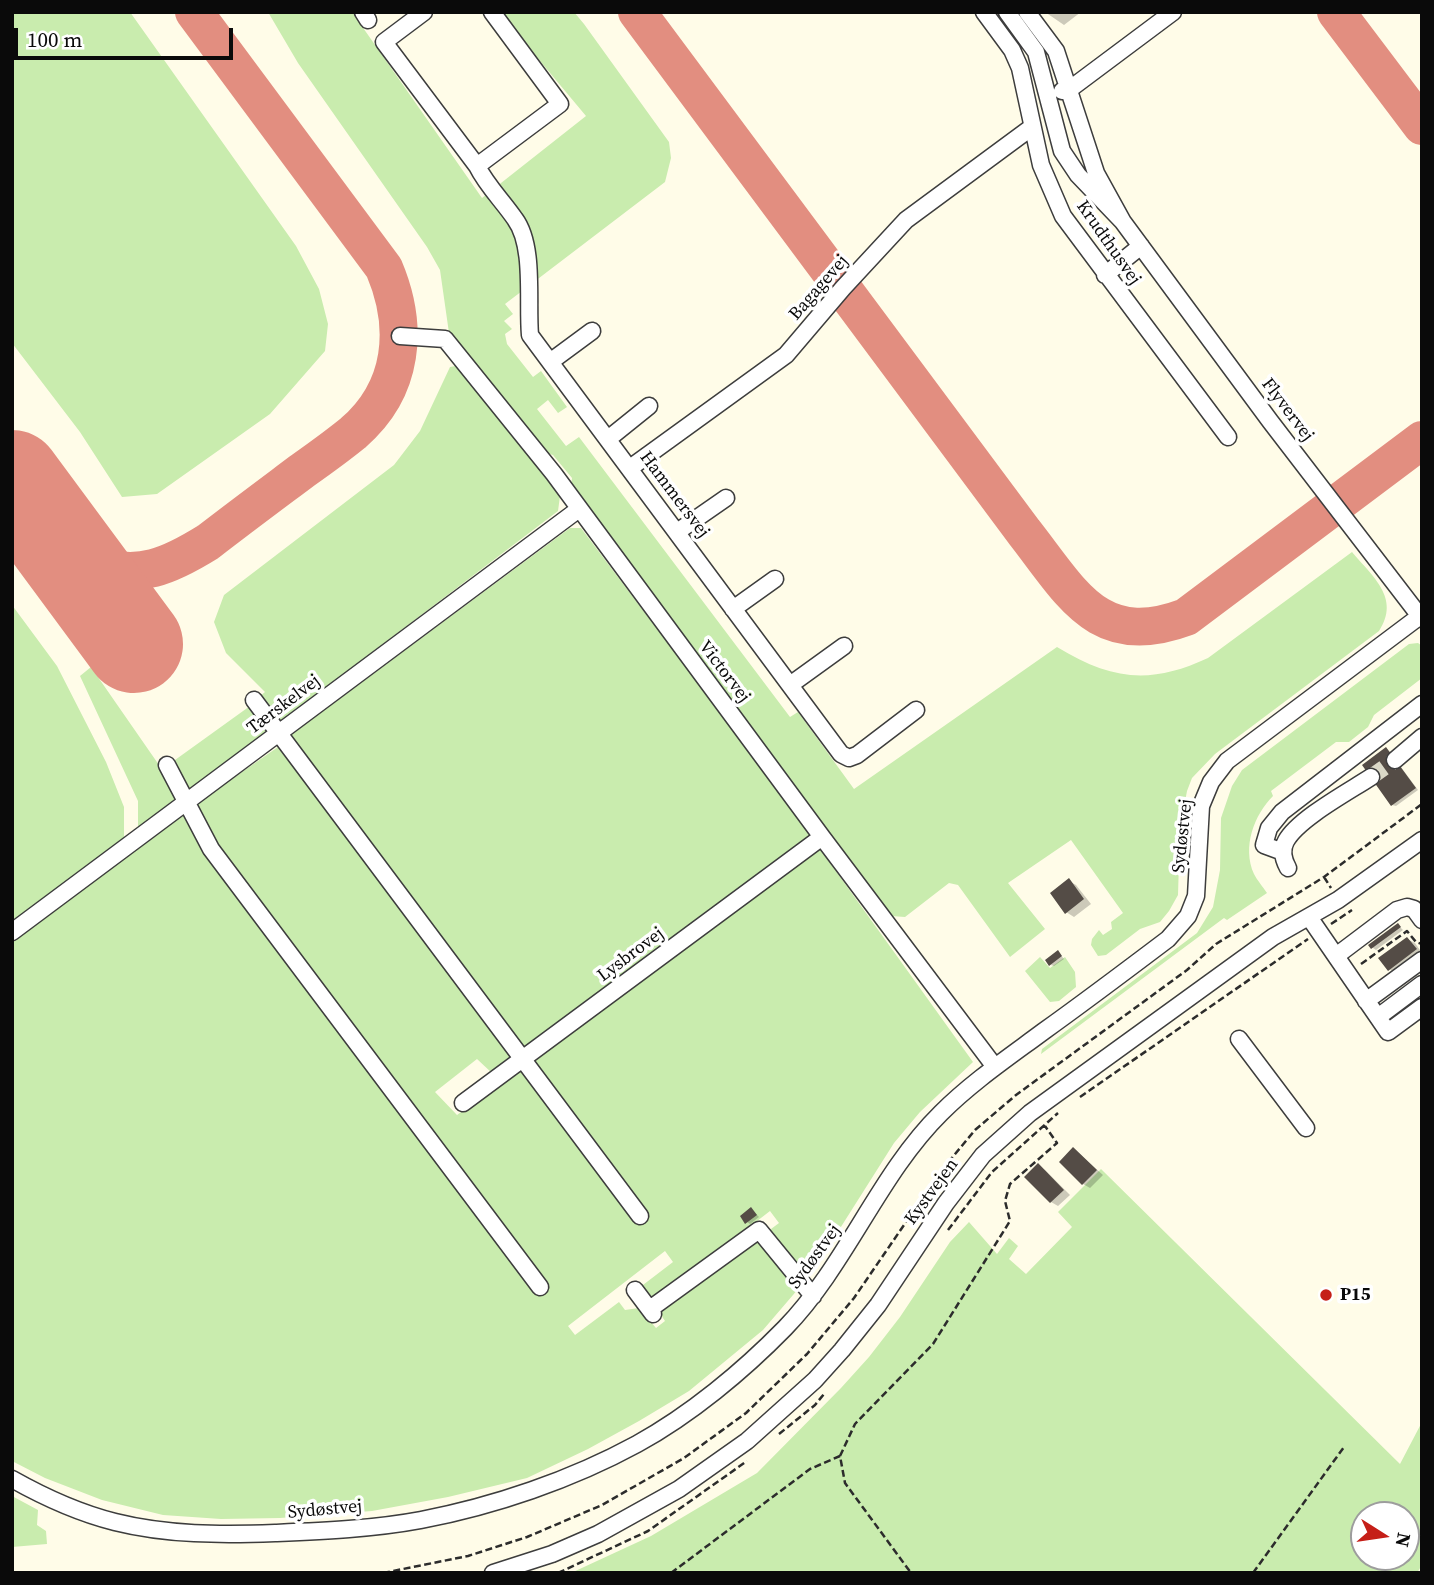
<!DOCTYPE html>
<html>
<head>
<meta charset="utf-8">
<style>
  body { margin:0 }
  #map { position:relative; width:1434px; height:1585px; overflow:hidden; background:#fffce8; font-family:"Source Serif 4",serif }
  canvas { display:block }
  .frame { position:absolute; inset:0; border:14px solid #0a0a0a; pointer-events:none }
  .north { position:absolute; left:1350px; top:1501px; width:70px; height:70px; box-sizing:border-box; background:#fff; border:2px solid #9d9d9d; border-radius:50%; rotate:102deg; font-size:19px; font-weight:700; line-height:28px; text-align:center; color:#0a0a0a }
  .north::after { content:''; display:block; margin:auto; width:24px; height:32px; background:#c51f18; clip-path:polygon(50% 0,100% 100%,50% 72%,0 100%) }
  .scale { position:absolute; left:14px; top:28px; width:219px; height:32px; box-sizing:border-box; border:4px solid #0a0a0a; border-top:0; padding-left:9px; font-size:21px; line-height:24px; white-space:nowrap; color:#0a0a0a; -webkit-text-stroke:5px #fff; paint-order:stroke }
</style>
</head>
<body>
<div id="map">
<canvas width="1434" height="1585"></canvas>
<div class="frame"></div>
<div class="north">N</div>
<div class="scale">100 m</div>
</div>
<script>
const ctx = document.querySelector('canvas').getContext('2d');
ctx.lineJoin = 'round';
function paint(path, color) { ctx.fillStyle = color; ctx.fill(path, 'evenodd'); }
function trace(path, color, width, dash) { ctx.strokeStyle = color; ctx.lineWidth = width; ctx.lineCap = dash ? 'butt' : 'round'; ctx.setLineDash(dash || []); ctx.stroke(path); }
function write(font, color, halo, rows, align = 'center') {
  ctx.font = font + ' "Source Serif 4",serif'; ctx.lineWidth = 7; ctx.setLineDash([]); ctx.textBaseline = 'middle'; ctx.strokeStyle = halo; ctx.fillStyle = color; for (const [text, x, y, turn = 0] of rows) {
    ctx.save(); ctx.translate(x, y); ctx.rotate((+turn || 0) * Math.PI / 180); ctx.textAlign = isNaN(turn) ? turn : align; if (halo) ctx.strokeText(text, 0, 0); ctx.fillText(text, 0, 0); ctx.restore();
  }
}
const green = new Path2D(`
  M12 12H130L296 246 319 289 328 324 325 351 270 414 157 494 122 497 80 432 12 343Z
  M268 12H352L482 198 586 116 499 12H574L584 24 669 142 671 158 665 182 505 304 513 314 504 321 512 329 505 334 507 344 533 377 541 371 567 407 558 413 548 400 537 409 566 446 579 437 790 717 798 712 854 789 1057 647C1111 680 1150 685 1208 658L1352 552C1372 576 1401 598 1379 631L1215 754 1192 778 1187 791 1180 828 1178 895 1169 911 1160 922 1140 929 1106 955 1098 956 1091 945 1092 939 1099 930 1103 935 1112 929 1111 922 1123 913 1071 840 1008 883 1045 929 1010 957 958 885 949 883 905 917 891 916 571 487 572 478 553 455 543 452 449 333 440 270 427 247 298 63Z
  M461 365 560 496 558 511 279 723 259 697 265 692 226 653 214 622 224 595 394 465 420 431 450 367Z
  M570 528H581L813 836 524 1052 288 737Z
  M12 605 57 666 106 762 124 807V842L12 926Z
  M1418 643 1422 646V678L1374 715 1368 727 1349 742H1336L1271 791 1273 796C1254 815 1242 847 1254 874 1257 880 1263 887 1267 893L1227 920 1224 918 1041 1054 1042 1049 1197 933 1213 907 1220 870 1221 818 1232 786 1242 770 1409 644Z
  M91 667 159 765 179 800 138 828V801L80 676Z
  M250 706 270 729 189 790 175 760Z
  M278 747 514 1060 493 1074 477 1059 435 1092 457 1115 520 1068 636 1223 645 1217 529 1061 820 849 973 1062 920 1112 894 1143 808 1279 773 1239 771 1229 779 1223 770 1211 651 1303 639 1288 673 1262 665 1251 568 1326 575 1335 619 1302 625 1310 639 1308 656 1328 665 1321 659 1312 759 1238 799 1288 763 1330 689 1391 639 1421 588 1449 527 1478 448 1497 372 1511 280 1518 221 1519 163 1515 102 1500 45 1478 12 1461V940L186 812 218 848 196 804Z
  M1040 957 1050 968 1065 957 1075 972 1076 987 1059 1001 1050 1002 1025 971Z
  M1101 1169 1400 1464 1422 1422V1565L1417 1573H571L651 1536 757 1473 841 1388 869 1357 900 1317 950 1242 969 1222 997 1254 1009 1238 1018 1246 1009 1259 1026 1274 1072 1227 1058 1212ZM1364 1515H1406V1557H1364Z
  M12 1496 38 1510 37 1525 46 1531 47 1544 12 1547Z`);
const shadow = new Path2D(`
  M1045 12H1081L1064 25Z
  M1389 751 1418 790 1396 806 1392 805Z
  M1069 881 1076 885 1091 904 1074 917 1066 912Z
  M1398 925 1403 930 1376 950 1373 948 1371 946Z
  M1407 939 1415 943 1422 953 1396 974 1389 969Z
  M1058 952 1064 959 1054 966 1051 965Z
  M1074 1149 1103 1175 1090 1188 1083 1184Z
  M1038 1165 1045 1170 1070 1195 1058 1206 1051 1202Z
  M751 1209 759 1217 750 1224 747 1222Z`);
const taxiway = new Path2D(`
  M637 12 1024 532C1072 593 1098 650 1186 617L1422 440
  M1336 12 1422 126
  M61 544C71 551 82 560 94 564 138 581 171 565 208 542 239 518 270 495 302 471 319 459 337 446 353 433 404 389 409 327 384 268L194 12`);
const runway = new Path2D(`
  M12 479 134 644`);
const building = new Path2D(`
  M1386 747 1416 788 1391 806 1362 765Z
  M1069 878 1084 899 1065 914 1050 893Z
  M1398 923 1401 927 1371 949 1368 945Z
  M1407 937 1417 949 1388 971 1378 958Z
  M1058 950 1062 956 1049 966 1045 960Z
  M1073 1147 1097 1170 1082 1185 1059 1162Z
  M1038 1163 1064 1190 1050 1203 1024 1177Z
  M751 1207 757 1215 745 1224 740 1216Z`);
const minorTunnel = new Path2D(`
  M1371 777 1395 760`);
const path = new Path2D(`
  M1324 877 1331 888
  M1331 924 1352 910
  M1361 964 1407 931 1416 942 1422 944
  M1080 1097 1308 939
  M948 1230 992 1172 1058 1113
  M779 1434 815 1405 824 1394
  M840 1456 855 1424 933 1344 1010 1221 1005 1201 1010 1184 1057 1143 1045 1126
  M383 1573 468 1556 527 1537 602 1505 684 1458 746 1413 807 1354 854 1298 941 1171 975 1130 1016 1095 1187 970 1216 944 1324 877 1422 804
  M558 1573 648 1531 747 1461
  M671 1573 810 1469 840 1456 845 1483 911 1573
  M1253 1573 1344 1447`);
const minor = new Path2D(`
  M363 12 368 20
  M424 12 384 42 477 166 560 104 492 12
  M984 12 1012 50 1020 68 1041 165 1063 216 1228 437
  M1007 12 1036 52 1062 151 1078 175 1123 222 1096 173 1056 51 1027 12
  M1062 91 1070 89 1173 12
  M477 166C487 186 502 200 515 219 535 246 527 302 530 335L841 754 849 758 857 755 916 710
  M1123 222 1270 421 1422 619
  M1105 275 1141 246
  M400 336 445 339 554 474 822 837 995 1067
  M550 362 592 331
  M608 439 649 406
  M630 468 786 355 843 288 906 220 1032 127
  M677 532 726 498
  M733 609 775 579
  M790 685 844 646
  M254 700 640 1216
  M1395 760 1422 737
  M167 765 211 849 540 1287
  M1283 852 1264 845 1269 828 1282 812 1422 704
  M1288 868C1283 859 1281 850 1286 841 1298 819 1348 792 1371 777
  M1309 917 1388 1032 1422 1007
  M12 932 579 509
  M1336 956 1397 910 1407 907 1414 909 1422 920
  M1366 1001 1422 960
  M1378 1017 1422 984
  M1239 1039 1306 1128
  M463 1103 822 837
  M635 1290 653 1314
  M650 1309 759 1230 813 1296
  M12 1479C44 1497 79 1513 115 1522 167 1535 221 1535 275 1533 323 1531 373 1529 421 1520 494 1506 571 1480 637 1444 690 1415 743 1371 785 1328 847 1264 879 1174 941 1113 972 1082 1009 1057 1044 1031 1086 1001 1127 970 1168 939L1188 916 1196 896 1201 806 1211 782 1227 761 1420 616
  M493 1573 552 1554 598 1534 679 1489 747 1441 815 1380 842 1350 878 1305 946 1203 983 1155 1030 1113 1273 937 1338 900 1422 840`);
const markers = [
  [1326,1295,7,"#c51f18"]
];
const streetNames = [
  ["Krudthusvej",1108,243,55],
  ["Bagagevej",819,288,-49],
  ["Flyvervej",1287,410,53],
  ["Hammersvej",674,495,53],
  ["Victorvej",724,672,53],
  ["Tærskelvej",284,705,-37],
  ["Sydøstvej",1183,836,-84],
  ["Lysbrovej",631,955,-37],
  ["Kystvejen",932,1192,-54],
  ["Sydøstvej",815,1257,-54],
  ["Sydøstvej",325,1510,-5]
];
const poiNames = [
  ["P15",1340,1295]
];
paint(green, '#c9ecae');
paint(shadow, '#0003');
trace(taxiway, '#e28e80', 38);
trace(runway, '#e28e80', 98);
paint(building, '#544c46');
trace(minorTunnel, '#dad8c7', 16, [16, 8]);
trace(minor, '#3d3d3d', 19);
trace(path, '#2c2c2c', 2.5, [7, 3.5]);
trace(minor, '#fff', 16);
for (const [x, y, r, color] of markers) { const dot = new Path2D(); dot.arc(x, y, r, 0, 2 * Math.PI); ctx.fillStyle = color; ctx.fill(dot); trace(dot, '#fff', 2.5); }
write('18px', '#0a0a0a', '#fff', streetNames);
write('bold 18px', '#0a0a0a', '#fff', poiNames, 'left');
</script>
</body>
</html>
